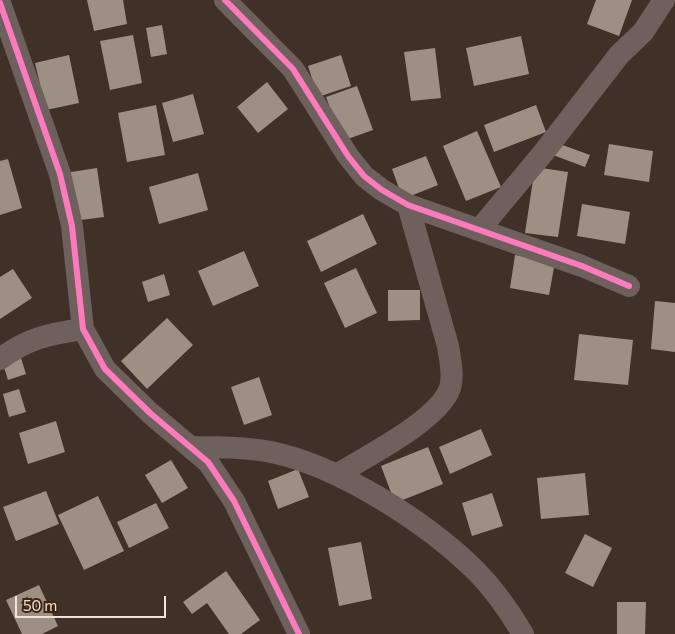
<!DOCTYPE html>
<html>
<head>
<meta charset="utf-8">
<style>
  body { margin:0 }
  #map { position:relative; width:675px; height:634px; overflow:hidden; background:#403128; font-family:Commissioner,sans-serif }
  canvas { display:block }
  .scale { position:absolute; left:15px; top:596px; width:151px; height:22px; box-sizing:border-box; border:2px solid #f4e2d8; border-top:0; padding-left:6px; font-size:15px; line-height:18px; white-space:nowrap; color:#f4e2d8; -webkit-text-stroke:4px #3f2514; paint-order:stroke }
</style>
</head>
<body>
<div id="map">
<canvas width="675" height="634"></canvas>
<div class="scale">50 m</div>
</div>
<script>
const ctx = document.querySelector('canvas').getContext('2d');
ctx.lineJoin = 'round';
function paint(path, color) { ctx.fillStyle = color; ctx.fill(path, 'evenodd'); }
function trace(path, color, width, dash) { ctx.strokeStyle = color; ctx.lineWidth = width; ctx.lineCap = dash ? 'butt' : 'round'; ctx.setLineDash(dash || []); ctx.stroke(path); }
const building = new Path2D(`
  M87 0H123L127 24 94 31Z
  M596 0H632L619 36 587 24Z
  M162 25 167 54 151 57 146 28Z
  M133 35 142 83 110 90 100 41Z
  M521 36 529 74 474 86 466 48Z
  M435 48 441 98 411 101 404 52Z
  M69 55 79 103 46 110 35 63Z
  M341 55 351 86 318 97 308 66Z
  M267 82 288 109 258 133 237 107Z
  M357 86 373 130 342 141 326 97Z
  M193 94 204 134 173 142 162 103Z
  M156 105 165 155 127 162 118 113Z
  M536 105 546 132 494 152 484 125Z
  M477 131 501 187 466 201 443 146Z
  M557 143 590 155 585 167 553 155Z
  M609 144 653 151 649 182 604 175Z
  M426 156 438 185 403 199 392 169Z
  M8 159 22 208 0 215V161Z
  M535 167 568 172 558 237 525 233Z
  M97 168 104 217 73 221 65 173Z
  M198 173 208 210 159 224 149 187Z
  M582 204 630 212 625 244 577 236Z
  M363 214 377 244 321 272 307 241Z
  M244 251 259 286 213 306 198 271Z
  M515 255 555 262 549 295 510 288Z
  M356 268 377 313 345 328 324 283Z
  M13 269 32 298 0 319V277Z
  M164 274 170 295 148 302 142 282Z
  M388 290H420V320L388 321Z
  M655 301 675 303V352L651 349Z
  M167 318 193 345 147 389 121 361Z
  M579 334 633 340 628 385 574 380Z
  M21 358 26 374 8 380 3 364Z
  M259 377 272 415 244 425 231 387Z
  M19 389 26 412 9 417 3 394Z
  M56 421 65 452 28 464 19 433Z
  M481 429 492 455 450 474 439 447Z
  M428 447 443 484 395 503 381 466Z
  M171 460 188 488 162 503 145 475Z
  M298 469 309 497 278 509 268 481Z
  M585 473 589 515 541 519 537 478Z
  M46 491 59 524 16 541 3 507Z
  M492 493 503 526 472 536 462 503Z
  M98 496 124 551 84 570 58 515Z
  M156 503 169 528 129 548 117 522Z
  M585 534 612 548 593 587 565 573Z
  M361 542 372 599 339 606 328 548Z
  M226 571 260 620 241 634H229L207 603 192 614 183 602Z
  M39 585 58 626 42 634H22L6 600Z
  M617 602H646L645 634H617Z`);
const minor = new Path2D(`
  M225 0 293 69 348 156 364 176 382 190 408 205 582 266 629 286
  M0 3 60 174 72 226 83 329 105 369 150 413 208 462 234 501 299 634
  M479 230 544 152 619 55 643 32 664 0
  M0 359C28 338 49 334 83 329
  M191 447C218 447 245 447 271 452 339 466 426 522 475 570 494 589 510 612 523 634
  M338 474C367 456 439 420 450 388 454 375 450 360 448 346L408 205`);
const cycleway = new Path2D(`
  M225 0 293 69 348 156 364 176 382 190 408 205 582 266 629 286
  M0 3 60 174 72 226 83 329 105 369 150 413 208 462 234 501 299 634`);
paint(building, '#9c9084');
trace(minor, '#6e605c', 22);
trace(cycleway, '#fd7abc', 6);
</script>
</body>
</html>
